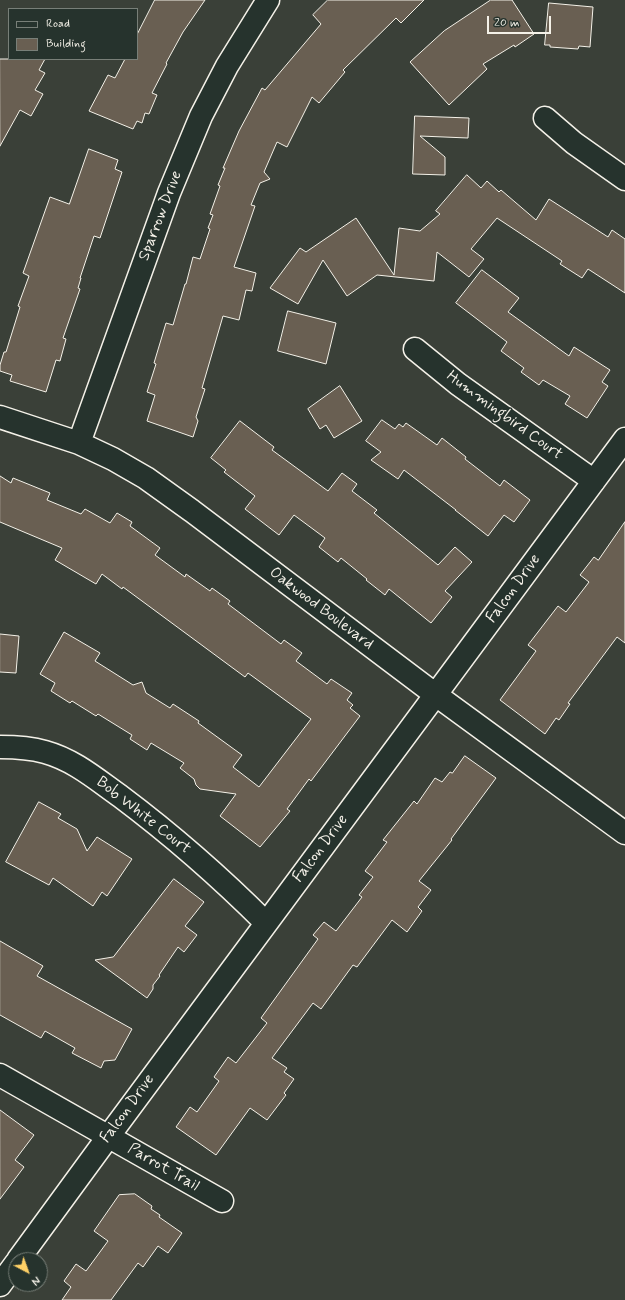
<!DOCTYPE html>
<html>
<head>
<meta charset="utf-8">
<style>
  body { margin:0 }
  #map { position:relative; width:625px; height:1300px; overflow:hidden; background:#3a4038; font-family:Mynerve,sans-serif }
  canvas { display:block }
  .legend { position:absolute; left:8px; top:8px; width:130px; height:52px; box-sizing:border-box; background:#26332d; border:1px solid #787f78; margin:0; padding:5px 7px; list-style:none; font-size:12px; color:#f4f1e8 }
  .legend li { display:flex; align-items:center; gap:8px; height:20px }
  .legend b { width:20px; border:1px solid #787f78 }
  .north { position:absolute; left:8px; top:1252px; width:40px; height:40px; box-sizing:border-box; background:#26332d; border:1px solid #787f78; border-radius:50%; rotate:139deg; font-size:11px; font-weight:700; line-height:16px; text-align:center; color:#f4f1e8 }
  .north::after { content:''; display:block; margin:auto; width:14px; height:18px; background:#ffd166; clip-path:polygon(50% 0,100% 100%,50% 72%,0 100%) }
  .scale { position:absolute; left:487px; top:16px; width:64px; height:18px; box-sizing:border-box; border:2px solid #f4f1e8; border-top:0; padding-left:5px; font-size:12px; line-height:14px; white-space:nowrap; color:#f4f1e8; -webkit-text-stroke:3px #26332d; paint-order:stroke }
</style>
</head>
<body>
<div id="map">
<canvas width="625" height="1300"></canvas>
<ul class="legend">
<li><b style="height:5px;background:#26332d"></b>Road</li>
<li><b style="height:11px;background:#695f52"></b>Building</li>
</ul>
<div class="north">N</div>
<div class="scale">20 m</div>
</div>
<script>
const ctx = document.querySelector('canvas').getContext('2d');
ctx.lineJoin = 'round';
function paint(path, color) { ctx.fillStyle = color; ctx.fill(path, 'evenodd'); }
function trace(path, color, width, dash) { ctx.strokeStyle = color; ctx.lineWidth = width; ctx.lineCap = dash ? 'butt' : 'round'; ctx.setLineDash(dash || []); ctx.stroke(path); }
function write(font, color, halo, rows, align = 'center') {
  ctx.font = font + ' Mynerve,sans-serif'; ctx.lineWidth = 3; ctx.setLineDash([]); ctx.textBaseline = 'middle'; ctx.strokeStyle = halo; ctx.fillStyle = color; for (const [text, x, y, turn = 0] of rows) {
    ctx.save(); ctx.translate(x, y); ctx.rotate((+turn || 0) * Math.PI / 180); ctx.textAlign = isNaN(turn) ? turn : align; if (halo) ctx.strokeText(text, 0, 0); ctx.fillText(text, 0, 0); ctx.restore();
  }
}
const building = new Path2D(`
  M155 0H205L183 32 166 63 167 64 152 93 157 95 149 114 145 113 142 123 137 121 133 129 89 111 108 75 115 78 125 59H137V35Z
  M328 0H424L401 23 396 18 343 70 345 72 319 103 312 97 287 147 277 142 264 172 270 179 260 183 251 205 255 206 234 267 256 273 252 291 246 290 239 320 223 316 202 388 205 389 196 417 198 421 193 437 147 421 155 395 147 392 156 364 154 363 166 323 173 325 185 284H186L193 257 200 259 210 229 208 228 213 215 210 214 220 186 218 185 225 168H223L239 131 262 88 265 90 321 24 313 15Z
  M491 0H512L534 34 515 47 514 45 483 64 487 69 449 105 410 62 444 31Z
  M549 3 593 7 590 47 579 46 578 49 550 47V45H545Z
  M0 59H45L39 70 45 73 35 90 43 94 31 116 20 110 0 146Z
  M415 116 469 118 468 138 420 136 445 157V175L413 174Z
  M89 149 118 160 115 169 122 172 100 238 94 236 80 278H81L78 288 80 289 63 338 66 339 60 361 56 360 46 392 10 381 12 375 0 371V365L4 352H6L20 307 18 306 29 276 23 273 50 197 69 204Z
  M467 175 481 188 487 181 499 192 501 190 536 220 549 199 608 237 612 230 625 239V293L588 269 582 278 560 264 562 261 497 218 471 249 484 259 469 277 437 252 434 281 377 275 347 296 323 260 298 304 270 288 300 248 306 252 356 218 394 275 399 228 420 231 440 214 436 211Z
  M482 270 519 298 508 312 569 356 574 347 610 370 602 382 608 386 587 418 565 404 570 396 543 380 539 385 521 372 524 368 501 351 507 342 456 303Z
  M288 311 336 323 326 364 278 351Z
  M340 386 362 421 334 438 326 425 320 429 308 409Z
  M382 420 395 429 399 424 403 427 406 423 437 445 442 438 466 457 465 459 500 486 504 480 530 500 514 522 504 515 488 536 455 510H456L404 470 398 479 371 460 381 452 366 441Z
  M240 421 274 447 272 450 328 491 342 473 357 484 352 491 377 510 374 513 438 565 455 547 472 562 445 591 452 597 431 623 389 589 385 595 366 580 367 579 341 558 338 562 319 547 325 538 294 515 279 535 245 509 255 496 224 472 226 470 211 458Z
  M0 476 11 483 13 478 50 493 47 500 81 514 85 509 110 523 117 513 132 522 130 526 160 548 155 555 185 577 186 574 210 591 212 588 230 601 228 604 281 644 284 640 302 653 296 661 327 684 331 679 352 693 347 700 353 705 350 708 360 716 311 781 309 779 287 809 290 811 260 847 220 816 236 794 200 789 196 785 194 779 180 768 184 763 151 743 147 750 130 739 132 735 98 714 96 716 72 701 70 703 51 691 55 683 40 674 64 632 100 653 95 661 133 685 142 682 146 693 170 708 173 704 199 721 198 723 242 755 233 767 259 787 311 719 248 673 245 677 123 587 122 589 102 574 96 584 55 560 62 548 0 522Z
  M625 522V643L617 637 568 703 570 704 559 720 556 718 545 734 500 700 536 651 528 645 558 606 566 612 589 582 580 575 594 557 598 560Z
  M0 634 19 636 16 673 0 672Z
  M465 756 496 778 451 839 452 840 419 881 431 890 418 907 422 911 407 932 392 920 357 967 353 965 321 1009 313 1003 272 1058 287 1068 284 1072 294 1079 284 1093 286 1095 267 1120 250 1108 216 1155 176 1127 190 1107 197 1112 219 1081 214 1077 228 1057 236 1063 267 1023 261 1018 318 939 313 935 324 922 336 931 362 897 359 895 373 877 365 871 387 842 383 840 414 801 417 804 435 778 442 782 450 772 452 773Z
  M39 802 61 814 58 818 77 829 87 851 97 837 132 859 107 896 102 892 93 906 53 878 49 885 6 862Z
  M174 879 204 902 185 926 197 935 184 952 178 947 159 975 160 976 153 985V989L147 998 95 960 113 957Z
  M0 941 43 966 37 976 132 1029 115 1060 104 1061 101 1068 72 1053 75 1048 45 1031 41 1038 0 1015Z
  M0 1110 34 1135 15 1160 24 1167 0 1199Z
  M135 1194 152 1206 151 1209 160 1215 159 1217 182 1233 168 1253 158 1246 143 1267 138 1263 111 1300H62L71 1287 64 1281 76 1264 86 1271 108 1241 94 1231 119 1195Z`);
const minor = new Path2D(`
  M545 118 574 143 625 179
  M415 349 458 384 594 481
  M0 417 79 443 113 459 146 478 192 511 436 695 625 833
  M79 443 169 193 201 116 227 66 268 0
  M0 747C15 747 31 748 45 752 74 760 96 779 120 796 172 835 220 877 266 923
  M0 1075 222 1201
  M18 1260 108 1137 625 439
  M0 1285 16 1263`);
const streetNames = [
  ["Sparrow Drive",161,216,-69],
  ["Hummingbird Court",504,416,36],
  ["Falcon Drive",514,589,-54],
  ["Oakwood Boulevard",321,609,37],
  ["Bob White Court",143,816,38],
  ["Falcon Drive",321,849,-53],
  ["Falcon Drive",128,1109,-54],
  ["Parrot Trail",163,1168,30]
];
paint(building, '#695f52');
trace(building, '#f4f1e8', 1);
trace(minor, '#f4f1e8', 25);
trace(minor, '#26332d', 22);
write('16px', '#f4f1e8', '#26332d', streetNames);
</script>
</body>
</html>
